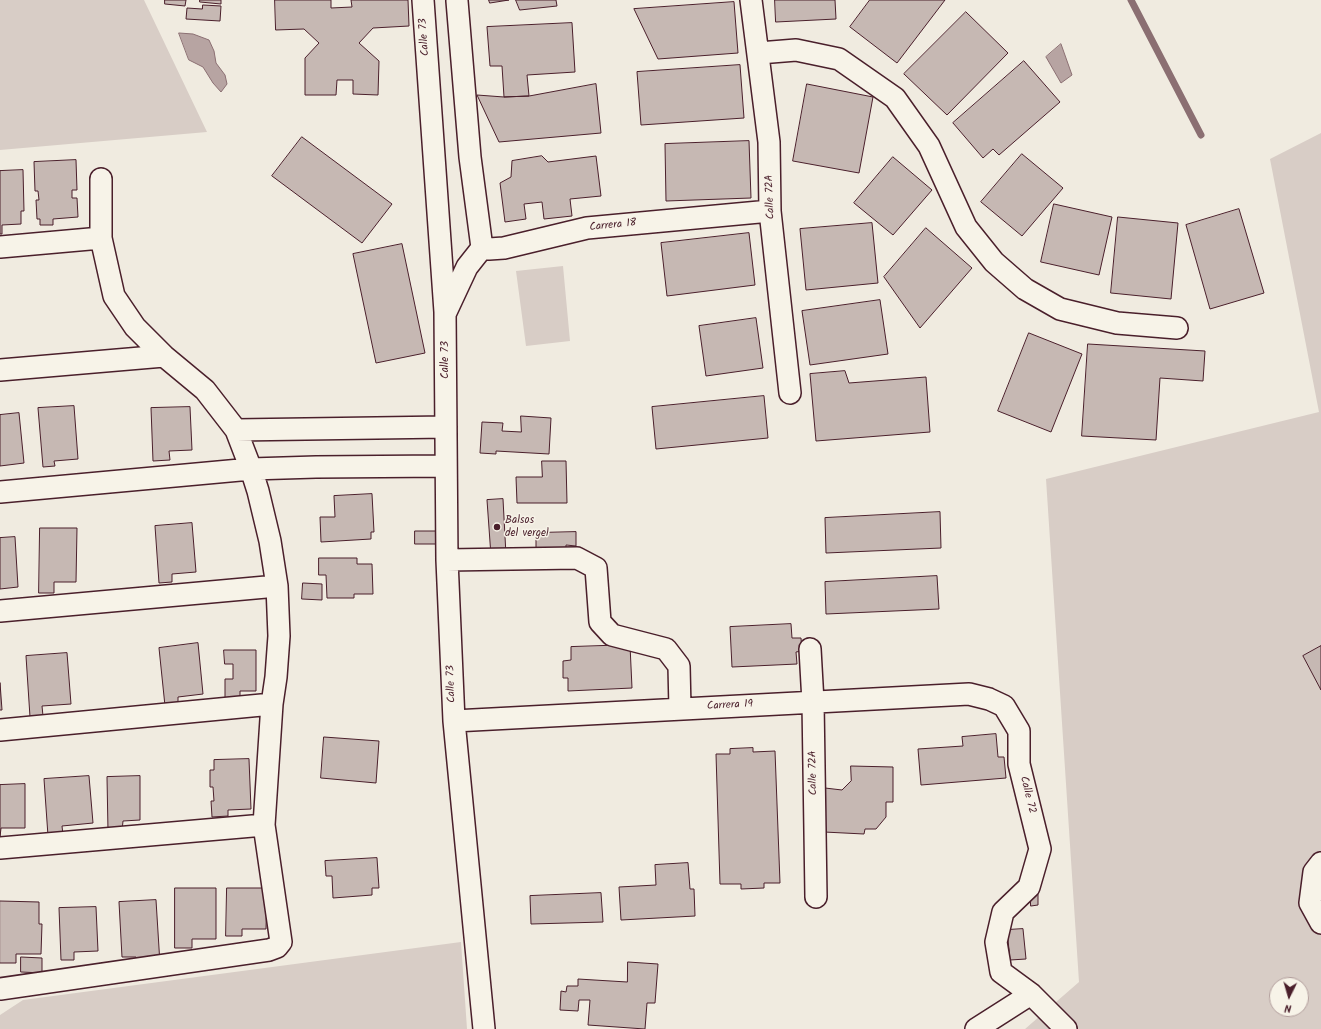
<!DOCTYPE html>
<html>
<head>
<meta charset="utf-8">
<style>
  body { margin:0 }
  #map { position:relative; width:1321px; height:1029px; overflow:hidden; background:#f0ebe0; font-family:Kalam,sans-serif }
  canvas { display:block }
  .north { position:absolute; left:1269px; top:977px; width:40px; height:40px; box-sizing:border-box; background:#f7f3e8; border:1px solid #b29e9c; border-radius:50%; rotate:185deg; font-size:11px; font-weight:700; line-height:16px; text-align:center; color:#4a1f2b }
  .north::after { content:''; display:block; margin:auto; width:14px; height:18px; background:#4a1f2b; clip-path:polygon(50% 0,100% 100%,50% 72%,0 100%) }
</style>
</head>
<body>
<div id="map">
<canvas width="1321" height="1029"></canvas>
<div class="north">N</div>
</div>
<script>
const ctx = document.querySelector('canvas').getContext('2d');
ctx.lineJoin = 'round';
function paint(path, color) { ctx.fillStyle = color; ctx.fill(path, 'evenodd'); }
function trace(path, color, width, dash) { ctx.strokeStyle = color; ctx.lineWidth = width; ctx.lineCap = dash ? 'butt' : 'round'; ctx.setLineDash(dash || []); ctx.stroke(path); }
function write(font, color, halo, rows, align = 'center') {
  ctx.font = font + ' Kalam,sans-serif'; ctx.lineWidth = 3; ctx.setLineDash([]); ctx.textBaseline = 'middle'; ctx.strokeStyle = halo; ctx.fillStyle = color; for (const [text, x, y, turn = 0] of rows) {
    ctx.save(); ctx.translate(x, y); ctx.rotate((+turn || 0) * Math.PI / 180); ctx.textAlign = isNaN(turn) ? turn : align; if (halo) ctx.strokeText(text, 0, 0); ctx.fillText(text, 0, 0); ctx.restore();
  }
}
const green = new Path2D(`
  M0 0H144L207 132 0 150Z
  M1321 133V1029H1025L1079 982 1046 479 1319 412 1270 159ZM1277 985H1301V1009H1277Z
  M563 266 570 341 526 346 516 271Z
  M461 942 467 1029H0V1015L23 1000Z`);
const water = new Path2D(`
  M179 33 193 34 209 40 214 51 216 63 225 75 227 84 221 92 213 83 203 67 189 60Z
  M1061 44 1072 75 1061 83 1046 57Z`);
const stream = new Path2D(`
  M1131 0 1201 135`);
const building = new Path2D(`
  M165 0H186L185 6 165 4Z
  M200 0H221V4L200 2Z
  M275 0H331V8L352 7 351 0H408L409 26 373 28 359 43 379 61 378 95 353 94V80H337L336 95H305V58L319 43 304 29 276 30Z
  M489 0H509L490 3Z
  M516 0H556L557 6 520 10Z
  M775 0H835L836 19 776 22Z
  M870 0H945L897 63 850 27Z
  M734 2 738 53 658 59 634 9Z
  M203 5 221 6 220 21 186 19 187 8 202 9Z
  M966 12 1008 53 947 115 904 74Z
  M572 23 575 72 527 75 529 96 504 97 502 66H490L487 27Z
  M1024 61 1060 102 999 155 993 149 983 158 953 123Z
  M740 65 744 118 641 125 637 72Z
  M596 84 601 133 499 142 477 95 504 97 529 96Z
  M807 84 873 97 859 173 793 161Z
  M302 137 392 204 362 243 272 176Z
  M749 141 751 198 666 201 665 144Z
  M1022 154 1063 188 1022 236 981 202Z
  M542 156 548 162 596 156 601 196 570 199 572 216 544 219 542 202 524 204 526 219 505 222 500 183 511 177 512 161Z
  M893 157 932 190 893 235 854 203Z
  M76 160 77 190H72V198H77L78 217 53 219V225H40V219H37L36 200H39L38 191H35L34 162Z
  M23 170 24 211H21V224L2 225V234H0V171Z
  M1054 204 1112 217 1099 275 1041 262Z
  M1239 209 1264 293 1210 309 1186 225Z
  M1118 217 1178 223 1171 299 1111 293Z
  M872 223 878 283 806 290 800 229Z
  M926 228 972 268 920 328 884 277Z
  M749 233 755 285 667 296 661 243Z
  M402 244 425 353 376 363 353 254Z
  M880 300 888 354 810 365 802 311Z
  M756 318 763 368 706 376 699 326Z
  M1029 333 1082 354 1051 432 998 411Z
  M1088 344 1205 351 1203 381 1160 378 1156 440 1082 436Z
  M845 371 849 383 926 377 930 432 816 441 810 374Z
  M764 396 768 438 656 449 652 407Z
  M74 406 78 459 54 461 55 466 43 467 38 408Z
  M190 407 192 450 169 451 170 460 153 461 151 408Z
  M19 413 24 463 0 466V415Z
  M521 416 551 418 549 454 496 451V454L480 453 482 422 503 423 502 431 521 432Z
  M542 461H566L567 503H517L516 477H542Z
  M372 494 374 532H371V539L321 542 320 517H335L334 496Z
  M503 499 506 555 491 556 487 500Z
  M940 512 941 548 826 553 825 518Z
  M192 523 196 572 172 574V582L159 583 155 526Z
  M40 528H77L76 582H54V593H39Z
  M415 531H437V544H415Z
  M576 532V546L566 545V556H536V533Z
  M15 537 18 587 0 589V538Z
  M319 558H357V564H372L373 594H354V598H327L326 575H319Z
  M937 576 939 609 826 614 825 582Z
  M303 583 322 584V600L302 599Z
  M791 624 792 638H801L802 651 796 652 797 664 732 667 730 627Z
  M198 643 203 694 178 697V704L165 706 159 648Z
  M630 645 632 688 568 691V678H563V661L571 660V647Z
  M1321 646V690L1303 656Z
  M224 650H256V691H240V698H225V679H233V664H225Z
  M67 653 71 704 42 706 43 716 30 717 26 656Z
  M0 683 2 710H0Z
  M996 734 998 757H1004L1006 778 921 785 918 749 963 746 962 737Z
  M324 737 379 741 376 783 321 778Z
  M753 748V752L775 751 780 883H764V888L741 889V884H720L716 754H730V749Z
  M249 759 251 809 228 810V816L212 817 211 801H214L213 787H210V770H214V760Z
  M851 766 893 767V802H886V817L876 829H865L864 834 824 832 825 788 842 790 851 781Z
  M89 776 93 823 62 826 63 835 48 836 44 779Z
  M140 776V820L123 821 122 831H108L107 777Z
  M25 784V828H1L0 837V785Z
  M377 858 379 888H372V895L333 898 332 876H326L325 861Z
  M688 863 690 889H694L695 916 621 920 619 887 656 885 655 865Z
  M1030 883H1038V905L1031 906Z
  M175 888H216V939H192V948H175Z
  M227 888H267L266 929H242V936H226Z
  M601 893 603 922 531 924 530 896Z
  M156 900 160 964 137 965 136 957H122L119 902Z
  M0 901 39 902V924H42L41 954H16V963H0Z
  M96 907 98 951 74 952V960H61L59 908Z
  M1023 929 1026 959 1010 960 1007 930Z
  M21 957 42 958V973L21 972Z
  M628 962 658 964 655 1003H647L645 1029 588 1025 590 1000H579L578 1011 560 1010 561 991 566 992 567 986H578V979L627 982Z`);
const minor = new Path2D(`
  M423 0 445 312 447 560 454 721 484 1029
  M751 0 769 142 770 211 790 393
  M457 1 470 157 482 248
  M759 53 796 50 839 59 895 98 929 146 966 227 994 262 1025 289 1060 309 1117 323 1177 328
  M0 247 101 238
  M446 312 467 267 482 248 489 249 504 248 587 228 770 211
  M0 370 164 356
  M236 430 446 427
  M0 492 251 469 316 467 446 466
  M447 560 577 558 596 568 600 622 612 635 666 649 679 666 680 709
  M0 611 277 586
  M810 649 813 702 816 897
  M454 721 969 694 989 699 1004 706 1019 731V764L1040 849 1029 887 1003 912 996 942 1001 972 1031 994 1066 1029
  M0 730 272 704
  M0 848 264 825
  M1321 863 1314 872 1310 903 1321 923
  M0 989 269 950 277 947 281 942 264 825 272 704 276 677 279 636 277 586 270 541 258 491 251 469 236 430 205 390 164 356 135 327 114 296 101 238V179
  M976 1029 1031 994`);
const markers = [
  [497,527,4,"#4a1f2b"]
];
const streetNames = [
  ["Calle 73",425,37,-94],
  ["Calle 72A",771,197,-92],
  ["Carrera 18",613,226,-6],
  ["Calle 73",446,360,-90],
  ["Calle 73",452,684,-92],
  ["Carrera 19",730,706,-3],
  ["Calle 72A",814,773,-91],
  ["Calle 72",1027,795,76]
];
const poiNames = [
  ["Balsos",505,521],
  ["del vergel",505,534]
];
paint(green, '#d8cdc6');
paint(water, '#b7a4a2');
trace(water, '#8b6f72', 1);
trace(stream, '#8b6f72', 7);
paint(building, '#c6b8b3');
trace(building, '#4a1f2b', 1);
trace(minor, '#4a1f2b', 24);
trace(minor, '#f7f3e8', 21);
for (const [x, y, r, color] of markers) { const dot = new Path2D(); dot.arc(x, y, r, 0, 2 * Math.PI); ctx.fillStyle = color; ctx.fill(dot); trace(dot, '#f7f3e8', 1.5); }
write('11px', '#4a1f2b', '#f7f3e8', streetNames);
write('11px', '#4a1f2b', '#f7f3e8', poiNames, 'left');
</script>
</body>
</html>
